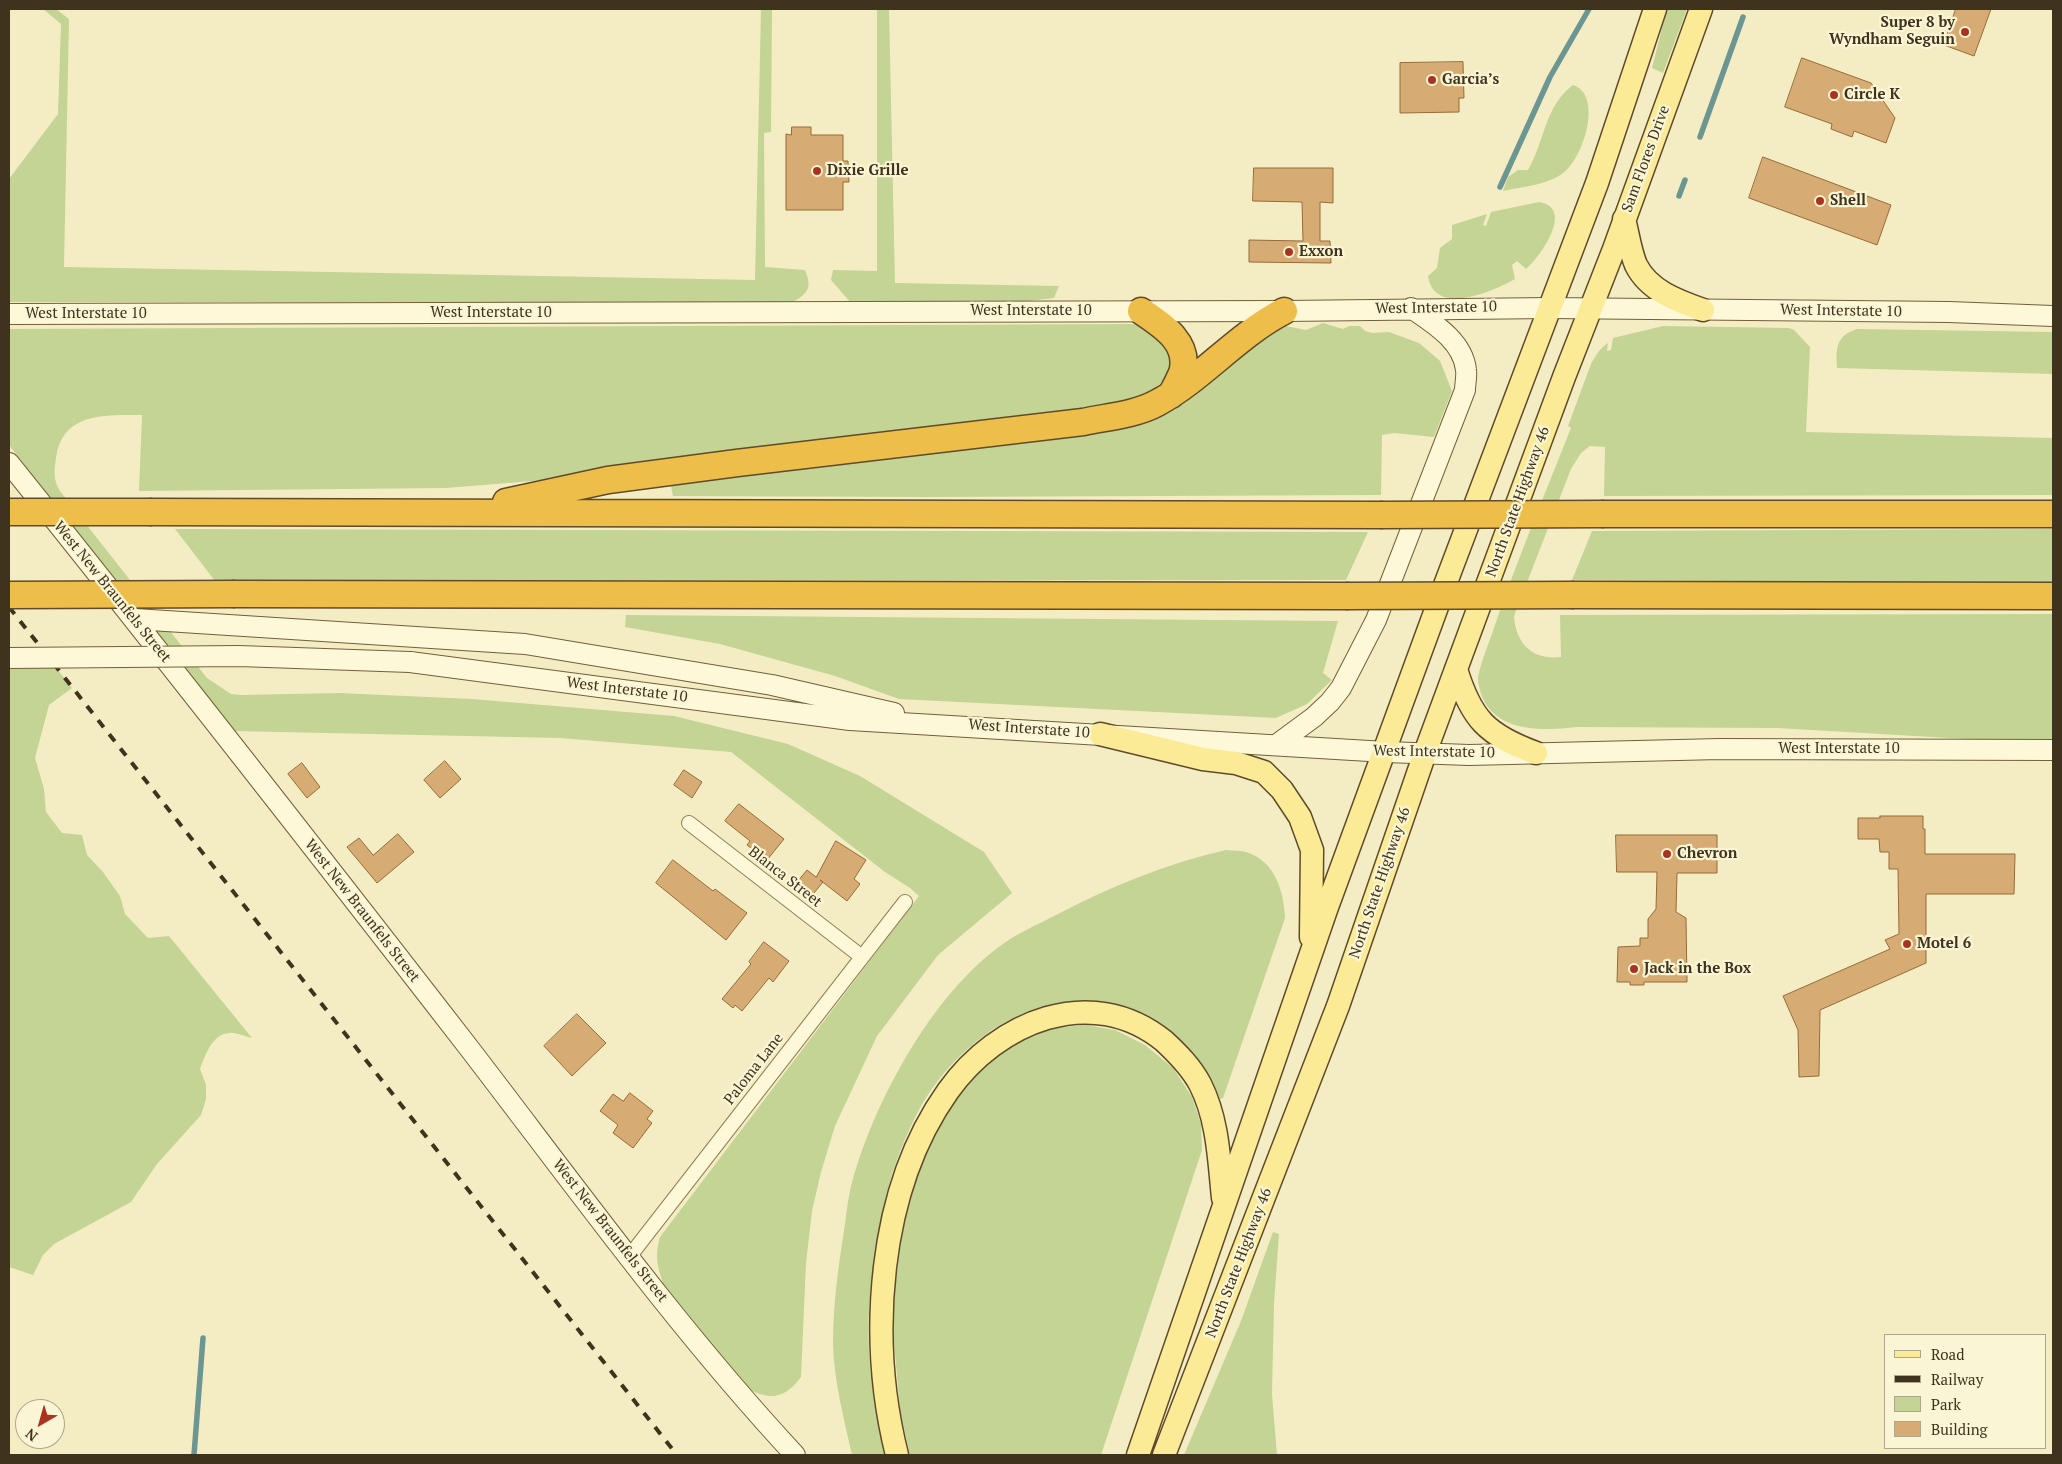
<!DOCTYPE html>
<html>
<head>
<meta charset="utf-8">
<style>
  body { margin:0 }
  #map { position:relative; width:2062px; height:1464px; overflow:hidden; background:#f4edc3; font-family:"PT Serif",serif }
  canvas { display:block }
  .frame { position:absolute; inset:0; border:10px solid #3f331d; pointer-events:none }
  .legend { position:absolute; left:1884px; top:1334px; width:162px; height:115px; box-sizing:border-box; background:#faf5d4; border:1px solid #afa78b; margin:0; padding:6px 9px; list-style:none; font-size:15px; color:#3f331d }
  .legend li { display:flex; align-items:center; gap:10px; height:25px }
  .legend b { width:25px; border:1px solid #afa78b }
  .north { position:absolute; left:15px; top:1399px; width:50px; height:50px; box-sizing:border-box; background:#faf5d4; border:1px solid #afa78b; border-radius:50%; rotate:218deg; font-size:14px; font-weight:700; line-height:20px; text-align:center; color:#3f331d }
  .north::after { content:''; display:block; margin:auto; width:18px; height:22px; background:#a9331e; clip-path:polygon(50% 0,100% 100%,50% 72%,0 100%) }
</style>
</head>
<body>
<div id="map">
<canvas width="2062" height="1464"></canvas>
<div class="frame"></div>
<ul class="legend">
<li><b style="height:6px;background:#fbeb97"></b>Road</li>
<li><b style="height:6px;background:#3f331d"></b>Railway</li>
<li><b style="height:14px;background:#c3d495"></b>Park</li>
<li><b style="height:14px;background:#d7ac74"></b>Building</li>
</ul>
<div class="north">N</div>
</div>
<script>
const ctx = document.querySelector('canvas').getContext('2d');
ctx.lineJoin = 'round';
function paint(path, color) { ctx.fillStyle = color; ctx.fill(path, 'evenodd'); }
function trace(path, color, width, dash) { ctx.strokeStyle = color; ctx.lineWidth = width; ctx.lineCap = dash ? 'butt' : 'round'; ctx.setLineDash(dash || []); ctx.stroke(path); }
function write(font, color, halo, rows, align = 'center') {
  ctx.font = font + ' "PT Serif",serif'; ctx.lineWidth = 4.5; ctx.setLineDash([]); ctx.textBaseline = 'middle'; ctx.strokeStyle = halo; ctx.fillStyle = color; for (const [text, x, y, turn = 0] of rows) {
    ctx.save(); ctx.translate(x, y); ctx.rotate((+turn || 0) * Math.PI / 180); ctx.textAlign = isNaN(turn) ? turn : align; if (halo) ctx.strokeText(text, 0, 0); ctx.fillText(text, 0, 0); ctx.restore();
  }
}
const green = new Path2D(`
  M43 9H56L69 19 64 267 755 280 761 9H772L771 132 764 133 765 267 805 270C812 287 809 293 793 302H9V179L58 114 61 24Z
  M877 9H889L895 283 1059 286 1054 298 1019 302 851 303 831 280 833 270 877 271Z
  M1667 9H1687L1663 73 1652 68Z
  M1573 85C1604 95 1583 160 1562 174 1546 185 1521 187 1503 191L1508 177 1518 170H1528C1545 141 1544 107 1573 85Z
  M1539 202C1575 208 1541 256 1526 269L1517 261 1512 265 1515 279C1492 292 1434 317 1428 276L1437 268 1440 248 1452 239V225L1487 214 1483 225 1486 226 1491 212Z
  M1323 323 1343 329 1349 326H1360L1365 331 1372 333 1389 332 1419 343 1440 361 1452 391 1434 437 1394 433 1382 435 1381 495 927 497 673 496 670 481 1150 420 1167 413 1178 406 1194 389 1281 325 1306 330Z
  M1135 324C1158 332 1162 340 1173 361 1161 399 1124 403 1089 411L557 479 446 488 139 491 142 415C105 415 62 412 56 458 54 472 53 479 60 491L207 678 231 694 241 695 339 693 472 699 674 716 788 744 860 776 984 852 1012 893 938 955 877 1036 835 1126 821 1172 812 1211 806 1263 801 1377C785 1398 772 1401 748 1389L665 1288C658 1269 654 1257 660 1237L919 896 910 888 885 872 731 752 560 738 232 731 9 445V329Z
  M1663 326 1789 328 1794 330 1810 347 1806 432 2053 438V495L1604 496 1605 447 1590 446 1581 453 1571 469 1514 616C1516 645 1533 660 1561 657L1560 615 2053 614V744L1777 728 1577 727C1543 731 1495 733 1481 694 1480 690 1478 683 1478 679 1479 667 1490 640 1494 628 1517 560 1545 494 1571 428L1568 426 1591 364C1596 355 1600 348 1608 343L1607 351 1611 350 1613 338Z
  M1857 329 2053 332V374L1837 368C1836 349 1835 336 1857 329Z
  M175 529 1368 532 1346 580 215 581Z
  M2053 529V583L1572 580 1592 531Z
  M626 615 1338 621 1323 673 1332 680 1307 704 1276 718 899 699 835 676 720 644 625 627Z
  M9 660H50L72 688 49 705 35 758 44 789 46 812 62 833 82 835 87 855 103 872 120 896 125 914 148 938 169 936 252 1038C246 1037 236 1032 229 1033 212 1034 205 1056 200 1069L206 1085V1099L201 1115 157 1164 131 1202 54 1244 43 1255 33 1275 9 1267Z
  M1226 850C1232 851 1240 850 1246 852 1275 861 1284 891 1285 918L1223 1098 1220 1099 1216 1096C1208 1082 1198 1059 1187 1048 1105 966 997 1000 934 1086 918 1108 906 1135 897 1160 886 1188 881 1219 877 1249 874 1265 871 1281 870 1297 865 1349 873 1405 885 1455H852C844 1419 834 1381 833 1344 833 1306 838 1268 844 1231 846 1218 847 1204 850 1191 870 1108 932 993 1003 944 1019 932 1039 924 1056 915 1110 887 1167 863 1226 850Z
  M1086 1025 1115 1030 1145 1045 1173 1068 1192 1097 1201 1124 1202 1150 1101 1455H910L900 1410 892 1319 894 1295 904 1219 911 1188 944 1112 974 1076 1002 1051 1026 1036 1052 1028Z
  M1273 1232 1279 1234 1274 1304 1272 1394 1277 1455H1184L1241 1321Z`);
const stream = new Path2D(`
  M1700 137 1743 17
  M1500 187 1550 77 1589 9
  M1679 196 1685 180
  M194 1455 203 1338`);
const building = new Path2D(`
  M1956 9H1991L1974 56 1944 45Z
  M1802 58 1871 83 1895 118 1886 143 1854 131 1852 137 1831 129 1832 124 1785 107Z
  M1463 62 1464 98H1459V112L1400 113V63Z
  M792 127H811V135H843V161H848L849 182H843V210H786V134L791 135Z
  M1763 157 1891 205 1877 245 1749 198Z
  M1254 168H1333V203L1320 202V241H1330L1331 263 1249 262V240L1303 241 1302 202 1253 201Z
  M445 761 461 779 440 798 424 780Z
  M302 763 320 787 307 798 288 774Z
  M684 770 702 782 692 798 674 785Z
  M739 804 784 839 767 860 747 845 750 841 725 821Z
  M1880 816H1923V829H1925V854H2015L2014 894H1926V963L1820 1010 1819 1076 1799 1077 1798 1030 1783 996 1890 949 1885 940 1899 934 1898 869H1889V852H1880L1879 839H1858V818H1880Z
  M398 834 414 852 377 883 347 847 359 838 373 855Z
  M1616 835H1717V873H1677L1676 912 1686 918 1687 982H1644V985H1630V982H1617L1618 947 1640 946V938H1648V919L1656 909 1657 872H1617Z
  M836 841 866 860 854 879 860 884 847 901 820 880 823 882 809 899 793 887 807 870 816 877Z
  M673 860 713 891 715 889 747 913 726 940 656 883Z
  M764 942 789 961 773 982 769 978 742 1011 735 1005 733 1008 722 999 751 964 749 962Z
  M577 1014 606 1043 572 1076 544 1046Z
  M630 1093 653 1111 647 1119 652 1123 633 1148 613 1133 618 1125 600 1111 613 1094 623 1101Z`);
const street = new Path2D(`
  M689 823 862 957
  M629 1257 905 902`);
const secondary = new Path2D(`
  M9 314 1284 311 1550 308 1949 312 2053 316
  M9 463C164 656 317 852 469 1048 575 1186 677 1328 795 1455
  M135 619 525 644 772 685 894 713
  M410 662 850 720 1386 752 1469 755 1720 749 2053 750
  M1276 745 1314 717 1330 702 1341 688 1376 620 1465 390C1465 384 1467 376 1466 370 1463 341 1433 323 1411 308`);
const primary = new Path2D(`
  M1624 219C1628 234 1630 251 1636 265 1649 291 1678 301 1703 310
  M1456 669C1471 719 1487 735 1536 753
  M1100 734 1203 759 1236 763 1264 772 1282 790 1300 817 1312 850 1311 937
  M897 1455C868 1339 877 1191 948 1091 997 1022 1091 982 1164 1041 1178 1054 1191 1067 1200 1084 1218 1119 1219 1159 1223 1198
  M1138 1455 1326 910 1445 585 1597 183 1655 9
  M1164 1455 1338 1006 1425 753 1564 377 1614 249 1701 9`);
const highway = new Path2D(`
  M1141 311C1162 325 1191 343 1182 373 1179 380 1175 388 1171 395
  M506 502 608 480 737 463 1083 422C1106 417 1135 415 1157 403 1203 378 1236 336 1284 311
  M152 512 1380 515
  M1604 514H2053
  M235 594 1346 596
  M1574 595 2053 596`);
const rail = new Path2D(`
  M9 607 677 1455`);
const secondaryBridge = new Path2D(`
  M9 658 239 656 410 662`);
const highwayBridge = new Path2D(`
  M9 512H152
  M1380 515 1604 514
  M9 595 235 594
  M1346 596 1574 595`);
const markers = [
  [1965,32,5,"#a9331e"],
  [1432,80,5,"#a9331e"],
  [1834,95,5,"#a9331e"],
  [817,171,5,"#a9331e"],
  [1820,201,5,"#a9331e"],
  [1289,252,5,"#a9331e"],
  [1667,854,5,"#a9331e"],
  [1907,944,5,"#a9331e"],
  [1634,969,5,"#a9331e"]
];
const poiNames = [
  ["Super 8 by",1955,23,"right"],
  ["Wyndham Seguin",1955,40,"right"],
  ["Garcia’s",1442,80],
  ["Circle K",1844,95],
  ["Dixie Grille",827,171],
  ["Shell",1830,201],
  ["Exxon",1299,252],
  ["Chevron",1677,854],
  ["Motel 6",1917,944],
  ["Jack in the Box",1644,969]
];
const streetNames = [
  ["Sam Flores Drive",1646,159,-70],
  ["West Interstate 10",1436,308,-1],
  ["West Interstate 10",1031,311],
  ["West Interstate 10",1841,311,1],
  ["West Interstate 10",491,313],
  ["West Interstate 10",86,314],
  ["North State Highway 46",1518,502,-70],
  ["West New Braunfels Street",112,592,51],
  ["West Interstate 10",627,690,7],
  ["West Interstate 10",1029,729,4],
  ["West Interstate 10",1839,749],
  ["West Interstate 10",1434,752,1],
  ["Blanca Street",785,877,38],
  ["North State Highway 46",1380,883,-71],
  ["West New Braunfels Street",362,911,52],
  ["Paloma Lane",754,1069,-52],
  ["West New Braunfels Street",610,1231,52],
  ["North State Highway 46",1239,1263,-69]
];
paint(green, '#c3d495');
trace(stream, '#6b9692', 5.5);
paint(building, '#d7ac74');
trace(building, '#946b39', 1);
trace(street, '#917f57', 16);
trace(secondary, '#735f3a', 22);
trace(primary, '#5f4b2b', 25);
trace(highway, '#5f4b2b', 29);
trace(street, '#fdf8d8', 14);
trace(secondary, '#fdf8d8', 20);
trace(primary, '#fbeb97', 22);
trace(highway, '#edbe4a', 26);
trace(rail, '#3f331d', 4, [9, 9]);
trace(secondaryBridge, '#735f3a', 22, []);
trace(highwayBridge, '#5f4b2b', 29, []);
trace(secondaryBridge, '#fdf8d8', 20);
trace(highwayBridge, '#edbe4a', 26);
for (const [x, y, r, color] of markers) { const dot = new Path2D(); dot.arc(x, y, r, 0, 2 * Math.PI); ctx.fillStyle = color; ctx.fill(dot); trace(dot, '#faf5d4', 2); }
write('bold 15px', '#3f331d', '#faf5d4', poiNames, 'left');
write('15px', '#3f331d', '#faf5d4', streetNames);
</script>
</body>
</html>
